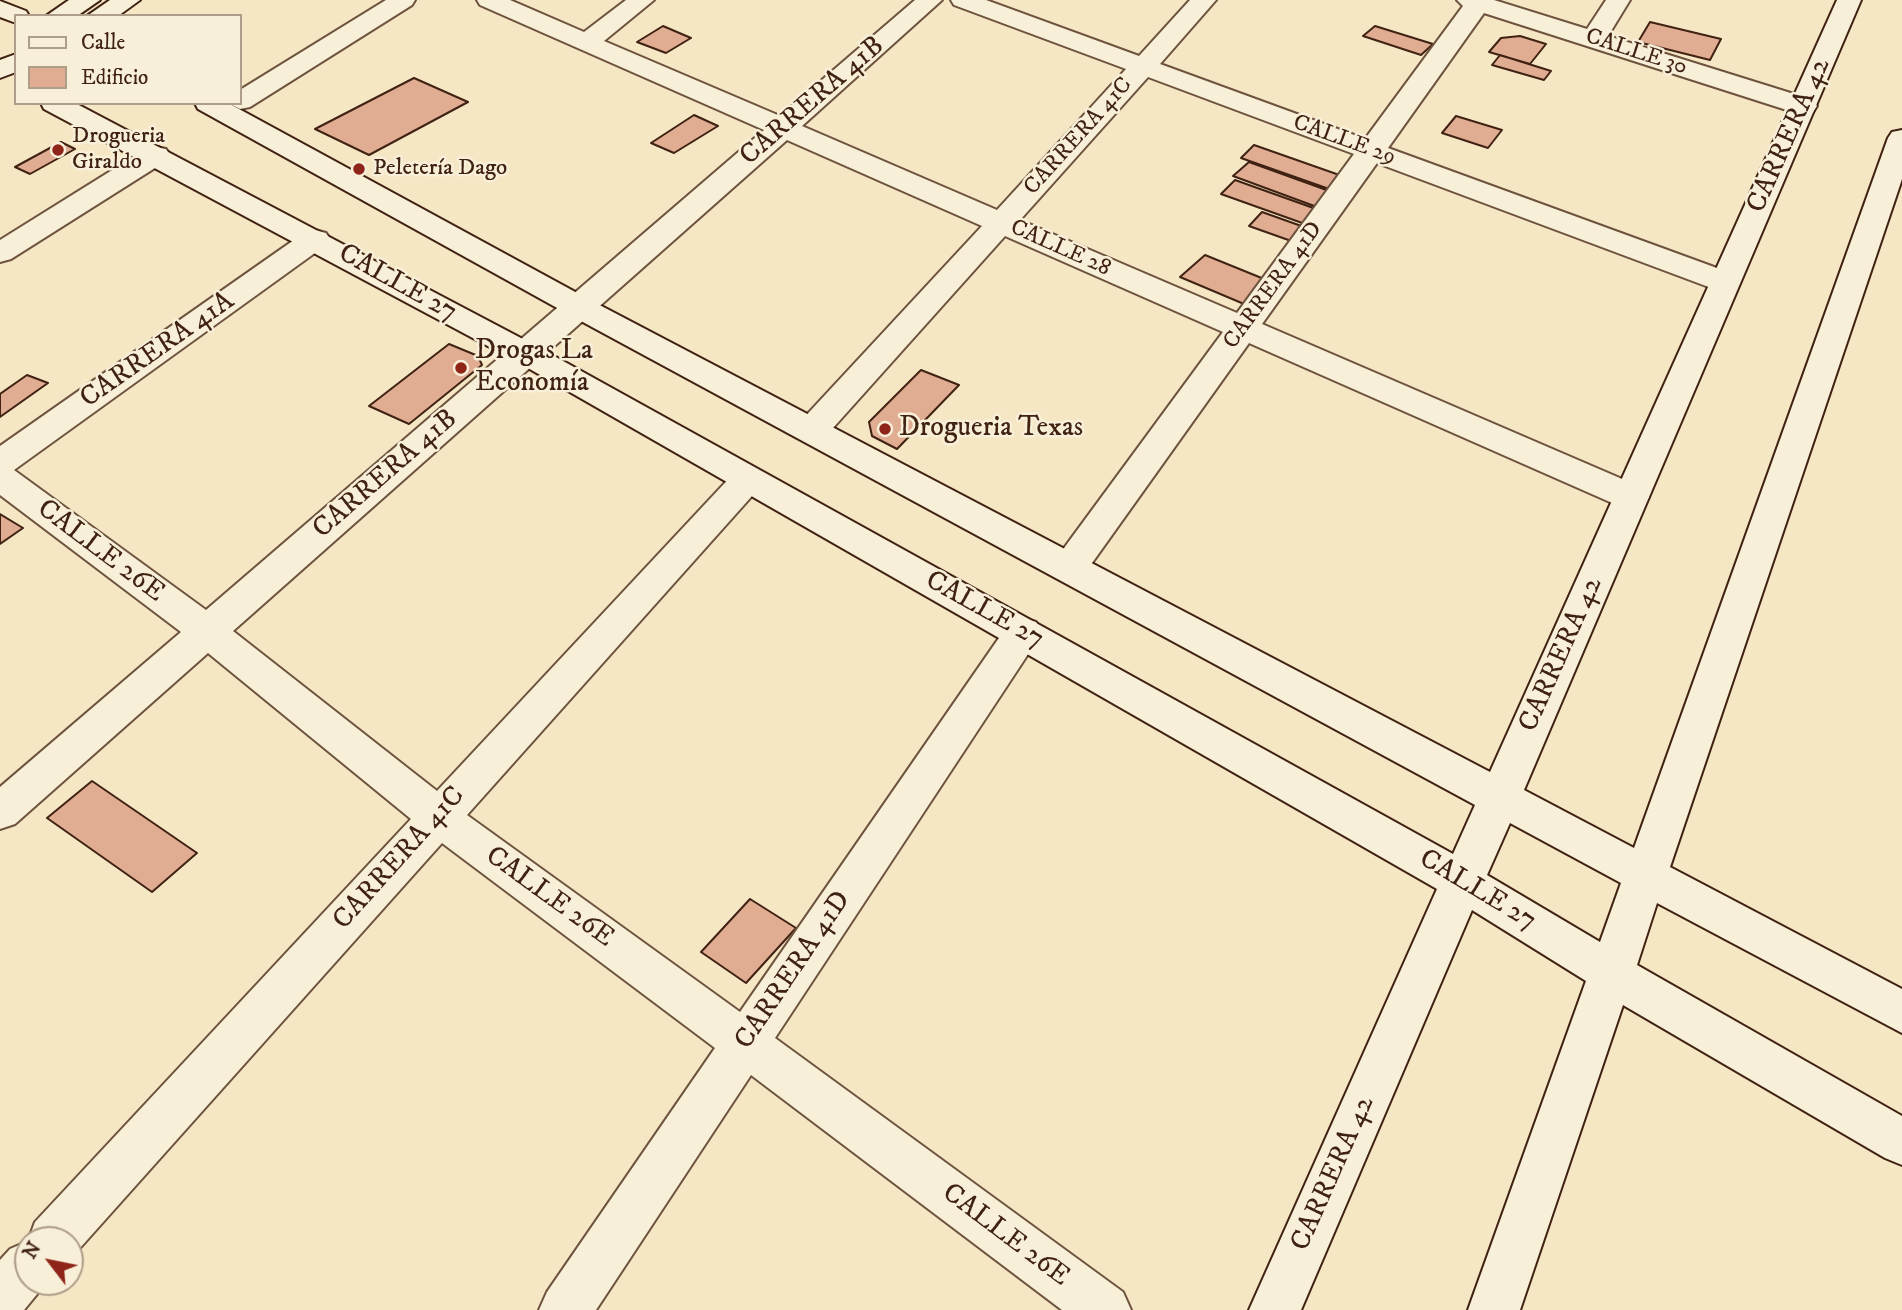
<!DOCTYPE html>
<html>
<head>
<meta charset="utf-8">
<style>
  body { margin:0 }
  #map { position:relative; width:1902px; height:1310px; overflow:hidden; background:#f5e6c4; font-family:"IM FELL DW Pica",serif }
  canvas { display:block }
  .legend { position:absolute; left:14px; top:14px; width:228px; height:91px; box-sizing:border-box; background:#f8efd9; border:2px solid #ae9d89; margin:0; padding:9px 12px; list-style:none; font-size:21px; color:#402212 }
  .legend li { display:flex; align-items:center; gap:14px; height:35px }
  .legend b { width:35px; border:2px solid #ae9d89 }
  .north { position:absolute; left:14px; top:1226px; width:70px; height:70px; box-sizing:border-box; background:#f8efd9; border:2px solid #ae9d89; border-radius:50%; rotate:302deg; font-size:19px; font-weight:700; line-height:28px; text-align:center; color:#402212 }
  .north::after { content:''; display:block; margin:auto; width:24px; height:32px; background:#8f2418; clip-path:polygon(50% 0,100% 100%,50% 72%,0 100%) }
</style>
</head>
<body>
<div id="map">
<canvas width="1902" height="1310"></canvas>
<ul class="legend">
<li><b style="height:9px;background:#f8efd9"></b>Calle</li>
<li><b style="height:19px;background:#e0ad93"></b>Edificio</li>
</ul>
<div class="north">N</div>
</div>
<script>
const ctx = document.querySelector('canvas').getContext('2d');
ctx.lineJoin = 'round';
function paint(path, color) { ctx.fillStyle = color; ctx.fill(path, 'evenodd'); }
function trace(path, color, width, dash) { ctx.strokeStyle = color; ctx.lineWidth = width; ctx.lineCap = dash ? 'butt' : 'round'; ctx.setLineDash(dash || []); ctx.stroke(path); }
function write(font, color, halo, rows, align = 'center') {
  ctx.font = font + ' "IM FELL DW Pica",serif'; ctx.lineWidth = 5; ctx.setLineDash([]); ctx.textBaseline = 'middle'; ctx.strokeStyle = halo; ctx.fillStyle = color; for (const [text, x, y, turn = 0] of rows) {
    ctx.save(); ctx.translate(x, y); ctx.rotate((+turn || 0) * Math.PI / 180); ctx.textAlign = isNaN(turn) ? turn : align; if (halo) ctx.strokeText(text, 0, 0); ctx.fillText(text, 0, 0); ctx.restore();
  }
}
const building = new Path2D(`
  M1650 22 1721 39 1710 60 1638 42Z
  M663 26 691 38 666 53 637 42Z
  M1375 26 1433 44 1421 55 1363 36Z
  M1520 36 1546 44 1530 64 1489 52 1501 38Z
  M1500 55 1551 71 1544 80 1492 65Z
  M414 78 468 102 369 155 315 129Z
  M694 115 718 126 674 153 651 143Z
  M1456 116 1502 130 1488 148 1442 133Z
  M61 142 75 149 30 174 15 167Z
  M1254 145 1345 177 1332 190 1241 158Z
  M1249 162 1332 192 1317 207 1233 176Z
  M1235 180 1319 210 1305 224 1221 194Z
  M1262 212 1307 228 1294 242 1249 226Z
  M1205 255 1269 281 1244 304 1180 277Z
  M449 344 478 356 482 365 409 424 369 406Z
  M921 370 959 385 897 449 872 436 869 422Z
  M27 375 48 383 0 417V394Z
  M0 514 23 528 0 544Z
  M92 781 197 853 152 892 47 818Z
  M750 899 796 928 746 983 701 952Z`);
const street = new Path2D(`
  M386 0H415L412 5 250 107 240 109 228 103H240V90Z
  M477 0H510L584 32 626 0H654L604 41 780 116 915 0H942L802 126 997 210 1126 69 954 5 951 0H986L1139 56 1190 0H1216L1160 64 1365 139 1463 6 1457 0H1494L1587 29 1606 0H1630L1608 36 1813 100 1817 106 1813 112H1793L1484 13 1388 148 1736 275 1740 282 1736 289 1725 291 1714 289 1377 163 1262 324 1643 488 1649 497 1643 506 1631 509 1619 506 1249 343 1082 577 1069 581 1056 577 1051 568 1056 559 1223 332 1005 236 824 438 812 441 800 438 795 430 800 422 982 226 787 140 233 631 437 791 736 471 748 467 760 471 765 479 760 487 467 815 740 1012 1010 622 1023 618 1036 622 1042 632 1036 642 775 1038 1123 1292 1131 1310H1062L751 1075 596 1310H539L547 1292 715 1048 442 843 71 1258 70 1240 28 1241 35 1222 411 819 208 653 15 824 0 829V787L181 632 0 495V446L304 233 315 230 326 233 330 239 326 245 14 470 206 610 764 130 480 5ZM1148 77 1354 154 1237 313 1020 220Z
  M156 147 166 149 170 155 166 161 11 259 0 262V240L146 149Z
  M28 1241V1282H47L24 1310H0V1260L10 1249Z`);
const secondary = new Path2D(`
  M69 0H100L77 16H46Z
  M110 0H140L118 16H87Z
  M1837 0H1861L1524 790 1634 848 1888 138 1892 132 1902 130V179L1670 867 1902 989V1033L1657 903 1637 965 1902 1116V1165L1885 1158 1623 1005 1520 1310H1468L1586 981 1472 910 1301 1310H1249L1437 889 514 360 44 109 41 103H75L536 346 1453 854 1475 805 568 314 198 109 195 103H228L590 300 1490 772ZM1510 823 1621 883 1600 942 1487 875Z
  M0 1 26 11 29 16H16V23L0 17Z
  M16 54V72L0 78V60Z`);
const markers = [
  [58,150,7,"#8f2418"],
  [359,169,7,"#8f2418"],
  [461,368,7,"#8f2418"],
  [885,429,7,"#8f2418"]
];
const farStreetnames = [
  ["CALLE 30",1636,53,18],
  ["CARRERA 41C",1079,137,-48],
  ["CALLE 29",1344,141,20],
  ["CALLE 28",1060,249,24],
  ["CARRERA 41D",1274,286,-54]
];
const farPoinames = [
  ["Drogueria",72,137],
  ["Giraldo",72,163],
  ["Peletería Dago",373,169]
];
const streetNames = [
  ["CARRERA 41B",813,102,-41],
  ["CARRERA 42",1790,136,-66],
  ["CALLE 27",397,284,29],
  ["CARRERA 41A",158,351,-35],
  ["CARRERA 41B",386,475,-41],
  ["CALLE 26E",100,552,37],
  ["CALLE 27",984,611,29],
  ["CARRERA 42",1562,655,-66],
  ["CARRERA 41C",400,859,-48],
  ["CALLE 27",1477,891,31],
  ["CALLE 26E",549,898,36],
  ["CARRERA 41D",794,971,-56],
  ["CARRERA 42",1334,1174,-66],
  ["CALLE 26E",1005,1236,37]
];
const poiNames = [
  ["Drogas La",475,352],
  ["Economía",475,384],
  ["Drogueria Texas",899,429]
];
paint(building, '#e0ad93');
trace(building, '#402212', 2);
trace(street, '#6d533e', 4);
trace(secondary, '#402212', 4);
paint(street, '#f8efd9');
paint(secondary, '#f8efd9');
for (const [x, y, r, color] of markers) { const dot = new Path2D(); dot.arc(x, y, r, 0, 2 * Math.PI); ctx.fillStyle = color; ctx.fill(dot); trace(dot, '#f8efd9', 2.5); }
write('23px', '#402212', '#f8efd9', farStreetnames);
write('23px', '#402212', '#f8efd9', farPoinames, 'left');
write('28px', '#402212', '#f8efd9', streetNames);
write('28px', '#402212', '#f8efd9', poiNames, 'left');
</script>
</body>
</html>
